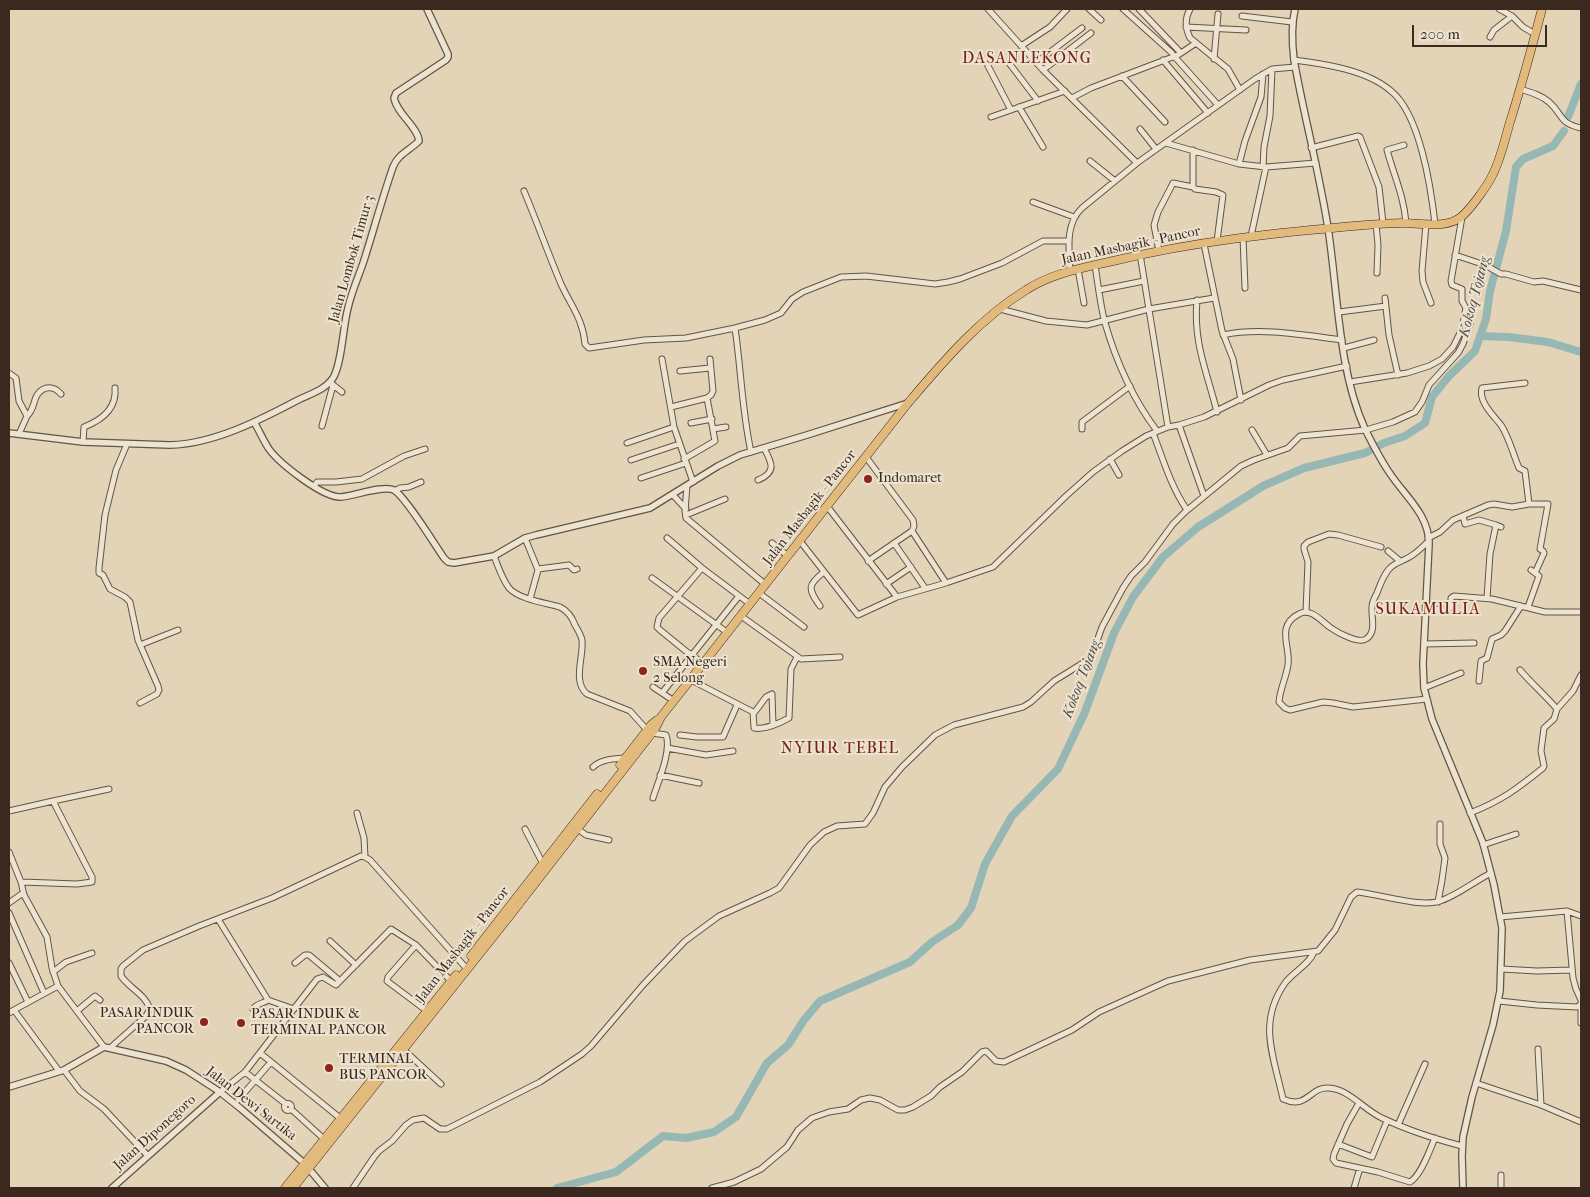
<!DOCTYPE html>
<html>
<head>
<meta charset="utf-8">
<style>
  body { margin:0 }
  #map { position:relative; width:1590px; height:1197px; overflow:hidden; background:#e3d4b8; font-family:"IM FELL French Canon",serif }
  canvas { display:block }
  .frame { position:absolute; inset:0; border:10px solid #3b281e; pointer-events:none }
  .scale { position:absolute; left:1412px; top:25px; width:135px; height:22px; box-sizing:border-box; border:2px solid #3b281e; border-top:0; padding-left:6px; font-size:15px; line-height:18px; white-space:nowrap; color:#3b281e; -webkit-text-stroke:4px #ede3d1; paint-order:stroke }
</style>
</head>
<body>
<div id="map">
<canvas width="1590" height="1197"></canvas>
<div class="frame"></div>
<div class="scale">200 m</div>
</div>
<script>
const ctx = document.querySelector('canvas').getContext('2d');
ctx.lineJoin = 'round';
function trace(path, color, width, dash) { ctx.strokeStyle = color; ctx.lineWidth = width; ctx.lineCap = dash ? 'butt' : 'round'; ctx.setLineDash(dash || []); ctx.stroke(path); }
function write(font, color, halo, rows, align = 'center') {
  ctx.font = font + ' "IM FELL French Canon",serif'; ctx.lineWidth = 4; ctx.setLineDash([]); ctx.textBaseline = 'middle'; ctx.strokeStyle = halo; ctx.fillStyle = color; for (const [text, x, y, turn = 0] of rows) {
    ctx.save(); ctx.translate(x, y); ctx.rotate((+turn || 0) * Math.PI / 180); ctx.textAlign = isNaN(turn) ? turn : align; if (halo) ctx.strokeText(text, 0, 0); ctx.fillText(text, 0, 0); ctx.restore();
  }
}
const river = new Path2D(`
  M1568 117 1581 84
  M1480 336 1508 337 1548 342 1581 352
  M557 1188 616 1172 663 1136 686 1138 714 1132 736 1117 767 1063 788 1045 804 1020 820 1001 910 962 932 942 958 925 971 908 985 864 1012 816 1058 769 1085 712 1114 633 1133 597 1163 557 1198 527 1263 486 1304 468 1365 453 1384 443 1405 436 1425 423 1432 397 1449 376 1475 351 1486 319 1490 291 1506 231 1516 167 1523 159 1553 146 1564 131`);
const minor = new Path2D(`
  M988 9 1043 70 1137 163
  M1089 9 1101 20
  M1123 9 1172 53
  M1139 9 1181 53
  M1190 9C1185 18 1185 28 1190 38L1228 69 1240 90
  M1499 9 1512 16 1523 27 1535 34
  M1242 16 1292 22
  M1186 27 1246 30
  M1490 37 1494 30 1512 16
  M1021 46 1050 27 1067 9
  M1174 56 1218 105
  M1214 59 1218 14
  M1163 60 1208 113
  M1294 60C1325 64 1367 70 1391 91 1420 114 1431 188 1435 224
  M1037 62 1082 28
  M1009 63 1038 101
  M988 66 1011 110
  M1043 70 1091 33
  M1122 76 1165 122
  M1520 89C1530 92 1541 95 1549 102 1564 115 1558 123 1581 128
  M1072 98 1091 88 1178 55 1196 43
  M1019 107 1043 147
  M991 117 1065 91
  M1140 129 1156 149
  M1166 143 1239 164 1266 167 1316 163
  M1404 145 1387 150C1394 176 1404 196 1406 223
  M1311 148 1358 136 1360 137 1379 187 1383 223
  M1193 150V187L1195 189 1216 192 1223 195 1217 241
  M1090 161 1115 181
  M1239 164 1245 141 1261 97 1263 74
  M1263 167 1264 147 1270 116 1272 69
  M524 191C537 222 548 253 561 284 571 306 583 319 585 344L589 348 644 340 686 338 735 328 765 320 781 313 792 299 803 292 841 277 866 276 935 284 948 282 960 279 1002 263 1043 241H1069
  M1033 202 1074 217
  M1376 224 1378 245 1377 273
  M1426 224 1422 271 1423 282 1431 303
  M1251 236 1266 167
  M1243 237 1245 288
  M1204 244 1222 331 1233 359 1241 400
  M1159 251 1154 225 1158 212 1171 187 1173 183 1193 187
  M1140 254 1168 427
  M1455 255 1485 265 1501 274H1506L1534 282 1543 281 1581 290
  M1095 265C1098 284 1100 304 1105 323 1116 361 1133 399 1157 431
  M1078 269 1084 303
  M1070 270C1069 249 1065 224 1082 208L1137 163 1255 79 1272 69 1295 67
  M1099 290 1144 281
  M1385 298 1389 335 1398 375
  M1197 300C1193 343 1207 372 1217 412
  M1000 309 1046 321 1087 325 1149 309 1214 298
  M1339 312 1386 306
  M735 328C741 369 742 411 751 452
  M1223 335C1261 327 1303 335 1342 340
  M1344 348 1374 340
  M662 359 674 427 693 482
  M680 371 710 368
  M9 373 16 378 19 401 27 416 19 434
  M1350 382 1407 373 1429 366 1442 359 1453 347 1462 329 1466 308 1462 301V289L1452 285 1451 281 1462 217
  M1525 383 1482 388C1478 401 1493 415 1501 425 1509 437 1513 454 1519 468L1525 471 1529 504H1548L1540 549 1543 551 1544 553 1535 573 1531 570
  M332 384 342 392
  M707 398 711 395 713 391 710 359
  M671 407 707 398 715 441 684 459
  M27 416C34 410 33 402 37 395 44 385 54 386 61 394
  M691 423 712 419
  M1179 425 1204 496
  M322 426 333 385
  M713 429 726 427
  M1082 429V422L1130 386
  M1252 430 1267 455
  M1153 433C1163 459 1171 487 1187 510
  M83 442 84 427C102 420 117 409 115 388
  M627 443 674 427
  M127 444 116 470 105 515 99 568V573L103 575 110 589 125 597 130 602 138 640 158 686 159 690 157 694 140 703
  M1110 459 1119 475
  M631 460 679 444
  M641 478 686 463
  M758 480C777 472 772 463 764 448
  M314 486 317 482H336L362 479 404 456 425 449
  M687 486 685 511 686 518 766 585
  M395 491 400 488 409 487 421 482
  M673 495 686 509
  M827 506 897 597
  M686 515 725 499
  M1463 516 1465 524 1479 520 1496 525
  M525 538 538 570 530 599
  M667 538 702 568 750 604
  M1428 538 1440 532 1453 520 1488 505 1494 504 1512 507 1529 504
  M800 541 858 615 897 597 946 583 912 531 914 526 913 520 866 457
  M772 543 788 556
  M894 543 925 588
  M1388 551 1400 561
  M494 556C498 566 502 579 509 588 518 599 546 603 560 607 568 611 572 617 575 625 578 630 581 635 582 640 584 656 572 682 587 694L630 711 647 730
  M868 561 912 531
  M702 568 659 618 657 627 660 630 687 652 692 655 739 596
  M538 569 569 565 574 570 577 569
  M652 578 728 633
  M946 583 993 567 1066 496 1093 472 1122 451 1146 436 1168 427 1179 425 1204 417 1269 385 1283 380 1347 366
  M886 584 911 567
  M759 593 804 627
  M1487 598 1490 554 1496 525 1501 527
  M820 606C808 589 807 585 824 572
  M1528 607 1539 576 1535 573
  M1426 609 1448 610 1451 606V598L1454 596 1492 599 1545 612H1581
  M1306 612 1308 562 1304 549V546L1308 542 1329 534 1338 535 1381 547
  M741 616 801 659 840 657
  M1424 644 1474 643
  M140 645 178 630
  M1520 670C1532 684 1545 695 1557 709
  M691 680 753 712 754 728C764 730 780 723 789 718L791 669 797 657
  M1479 681 1481 661 1487 658 1492 639 1501 635 1505 631 1521 606
  M653 687 674 701
  M1424 688 1461 673
  M662 693 692 655 703 664
  M1427 699 1353 707 1333 703 1323 702 1290 710 1285 708 1279 702C1280 689 1286 678 1288 665 1291 647 1275 626 1299 614 1311 607 1322 622 1331 628 1338 633 1359 644 1366 639 1377 632 1371 618 1372 607 1372 602 1375 597 1377 593 1380 585 1383 576 1389 569 1395 562 1404 561 1411 556 1418 552 1423 546 1429 541
  M754 713 766 697 772 694 773 725
  M652 733 666 735C672 750 658 782 653 798
  M680 735 697 737H723L737 705
  M667 748 706 755 733 751
  M593 767C601 759 614 759 625 758
  M660 775 699 783
  M9 811 53 801
  M357 813 364 838 365 857
  M1470 813C1501 801 1517 789 1543 768L1544 766 1541 751 1544 728 1554 719 1557 709 1573 691 1581 675
  M575 827 586 835 609 840
  M525 829 543 864
  M1483 845 1516 834
  M9 852 21 882 24 895 47 937 52 968 58 986
  M21 882 77 884 92 882V877L53 801 109 789
  M1438 902 1442 880 1445 858 1440 844V824
  M9 903 23 893
  M1567 911 1573 978 1576 989 1581 1000
  M9 913 44 993
  M1500 917 1567 911 1581 916
  M218 919 268 1000C263 1004 257 1003 253 1009
  M330 941 356 965
  M416 945 388 977 387 981 427 1011
  M1314 952C1309 965 1293 972 1285 983 1257 1023 1274 1057 1283 1099 1308 1110 1310 1086 1329 1088 1349 1089 1364 1110 1382 1118 1407 1130 1435 1139 1462 1146
  M9 963 28 1002
  M295 963 305 955H309L340 981
  M1501 969 1537 971 1572 970
  M53 972 66 962 92 953
  M268 1000 294 1009
  M1499 1001 1537 1005 1577 1007 1580 1005
  M1581 1003V1023
  M14 1010 58 986 104 1047
  M77 1011 95 996 100 1000
  M9 1013 14 1010 59 1071
  M110 1048 146 1016 150 1009C145 994 129 988 121 976V969L123 966 143 950 199 926 272 898 361 856 365 857 370 860 467 969
  M403 1049 441 1084
  M1538 1049 1541 1105
  M260 1053 340 1118
  M64 1070 80 1091 104 1109 148 1156
  M245 1072 317 979 323 977 336 985 391 929 416 945 451 981
  M1476 1083 1541 1105 1581 1122
  M220 1092 245 1072 286 1104
  M238 1100 271 1062
  M1359 1103 1347 1124 1334 1154 1333 1159 1336 1163 1378 1172 1410 1182C1421 1176 1430 1149 1435 1138
  M284.5 1107a3.5 3.5 0 1 1 7 0a3.5 3.5 0 1 1-7 0Z
  M291 1109 324 1139
  M1398 1125 1425 1064
  M1338 1144 1372 1157 1387 1121
  M1501 1175V1188
  M353 1188 374 1157 379 1151 392 1141 406 1125 413 1120 424 1118 440 1129H447L540 1082 582 1054 591 1046 643 985 685 941 719 916 770 893 779 888 810 845 824 832 837 826 865 824 873 813 885 787 902 767 935 735 954 725 1023 707 1031 702 1054 681 1091 658 1102 627 1123 588 1131 576 1145 562 1173 524 1185 512 1241 466 1254 460 1288 448 1300 436 1366 430 1393 422 1415 412 1422 402 1429 385 1458 353 1463 344 1470 324
  M712 1188 734 1182 761 1169 787 1147 798 1130 812 1118 829 1112 848 1109 861 1100 870 1098 880 1100 898 1110H905L913 1107 931 1096 940 1087 962 1072 982 1052 986 1051 996 1061 1004 1062 1072 1030 1099 1012 1168 981 1250 960 1318 951 1335 930 1351 897 1357 892C1379 894 1421 908 1440 901 1456 896 1475 881 1491 873
  M1354 1188 1360 1168`);
const tertiary = new Path2D(`
  M1295 9C1291 26 1292 43 1294 60 1304 116 1319 171 1328 228 1338 292 1338 370 1365 429 1373 445 1381 461 1391 475 1406 497 1429 515 1429 544L1423 664 1424 688 1432 719 1483 843 1494 885 1502 928 1500 991 1493 1025 1472 1097 1463 1137 1462 1156 1463 1188
  M254 422C259 430 263 440 269 449 279 463 323 498 341 497 354 496 383 485 394 490 405 496 435 545 444 558L448 562 454 563 494 556 525 538 536 535 650 508 718 466 740 455 807 435 908 403
  M9 433 83 442 170 445C214 444 260 420 298 400 310 394 325 390 333 378 342 364 343 325 348 308 352 289 361 272 366 254 375 225 383 196 393 167 398 154 410 150 419 141 418 127 397 114 394 98L396 93 446 60 448 57V54L427 9
  M9 1087 64 1070 104 1047 166 1061 186 1070 220 1092 240 1108 304 1163 325 1188
  M112 1188 220 1092`);
const primary = new Path2D(`
  M620 765 651 725 657 720
  M471 956 597 794
  M285 1188 456 975
  M293 1188 508 918 655 729 661 717 908 403C943 362 979 319 1026 290 1052 273 1083 268 1113 261 1196 241 1281 232 1366 225 1378 224 1391 223 1403 223 1421 223 1446 229 1461 217 1470 210 1488 185 1493 174 1501 158 1505 139 1510 122 1522 84 1532 47 1542 9`);
const markers = [
  [868,479,5,"#8f2418"],
  [643,671,5,"#8f2418"],
  [204,1022,5,"#8f2418"],
  [241,1023,5,"#8f2418"],
  [329,1068,5,"#8f2418"]
];
const streetNames = [
  ["Jalan Masbagik - Pancor",1131,246,-12],
  ["Jalan Lombok Timur 3",352,259,-74],
  ["Jalan Masbagik - Pancor",810,508,-52],
  ["Jalan Masbagik - Pancor",463,945,-52],
  ["Jalan Dewi Sartika",251,1104,38],
  ["Jalan Diponegoro",155,1133,-42]
];
const poiNames = [
  ["Indomaret",878,479],
  ["SMA Negeri",653,663],
  ["2 Selong",653,679],
  ["PASAR INDUK",194,1014,"right"],
  ["PANCOR",194,1030,"right"],
  ["PASAR INDUK &",251,1015],
  ["TERMINAL PANCOR",251,1031],
  ["TERMINAL",339,1060],
  ["BUS PANCOR",339,1076]
];
const waterNames = [
  ["Kokoq Tojang",1475,297,-75],
  ["Kokoq Tojang",1082,679,-69]
];
const quarterNames = [
  ["DASANLEKONG",1027,59],
  ["SUKAMULIA",1428,610],
  ["NYIUR TEBEL",840,749]
];
trace(river, '#96b7b4', 8);
trace(minor, '#655344', 7);
trace(tertiary, '#655344', 8);
trace(primary, '#3b281e', 9);
trace(minor, '#ede3d1', 5);
trace(tertiary, '#ede3d1', 5.5);
trace(primary, '#e2ba7c', 8);
for (const [x, y, r, color] of markers) { const dot = new Path2D(); dot.arc(x, y, r, 0, 2 * Math.PI); ctx.fillStyle = color; ctx.fill(dot); trace(dot, '#ede3d1', 2); }
write('14px', '#3b281e', '#ede3d1', streetNames);
write('14px', '#3b281e', '#ede3d1', poiNames, 'left');
write('italic 15px', '#524c44', '#ede3d1', waterNames);
ctx.letterSpacing = '1px';
write('16px', '#7a1f14', '#ede3d1', quarterNames);
ctx.letterSpacing = '0px';
</script>
</body>
</html>
